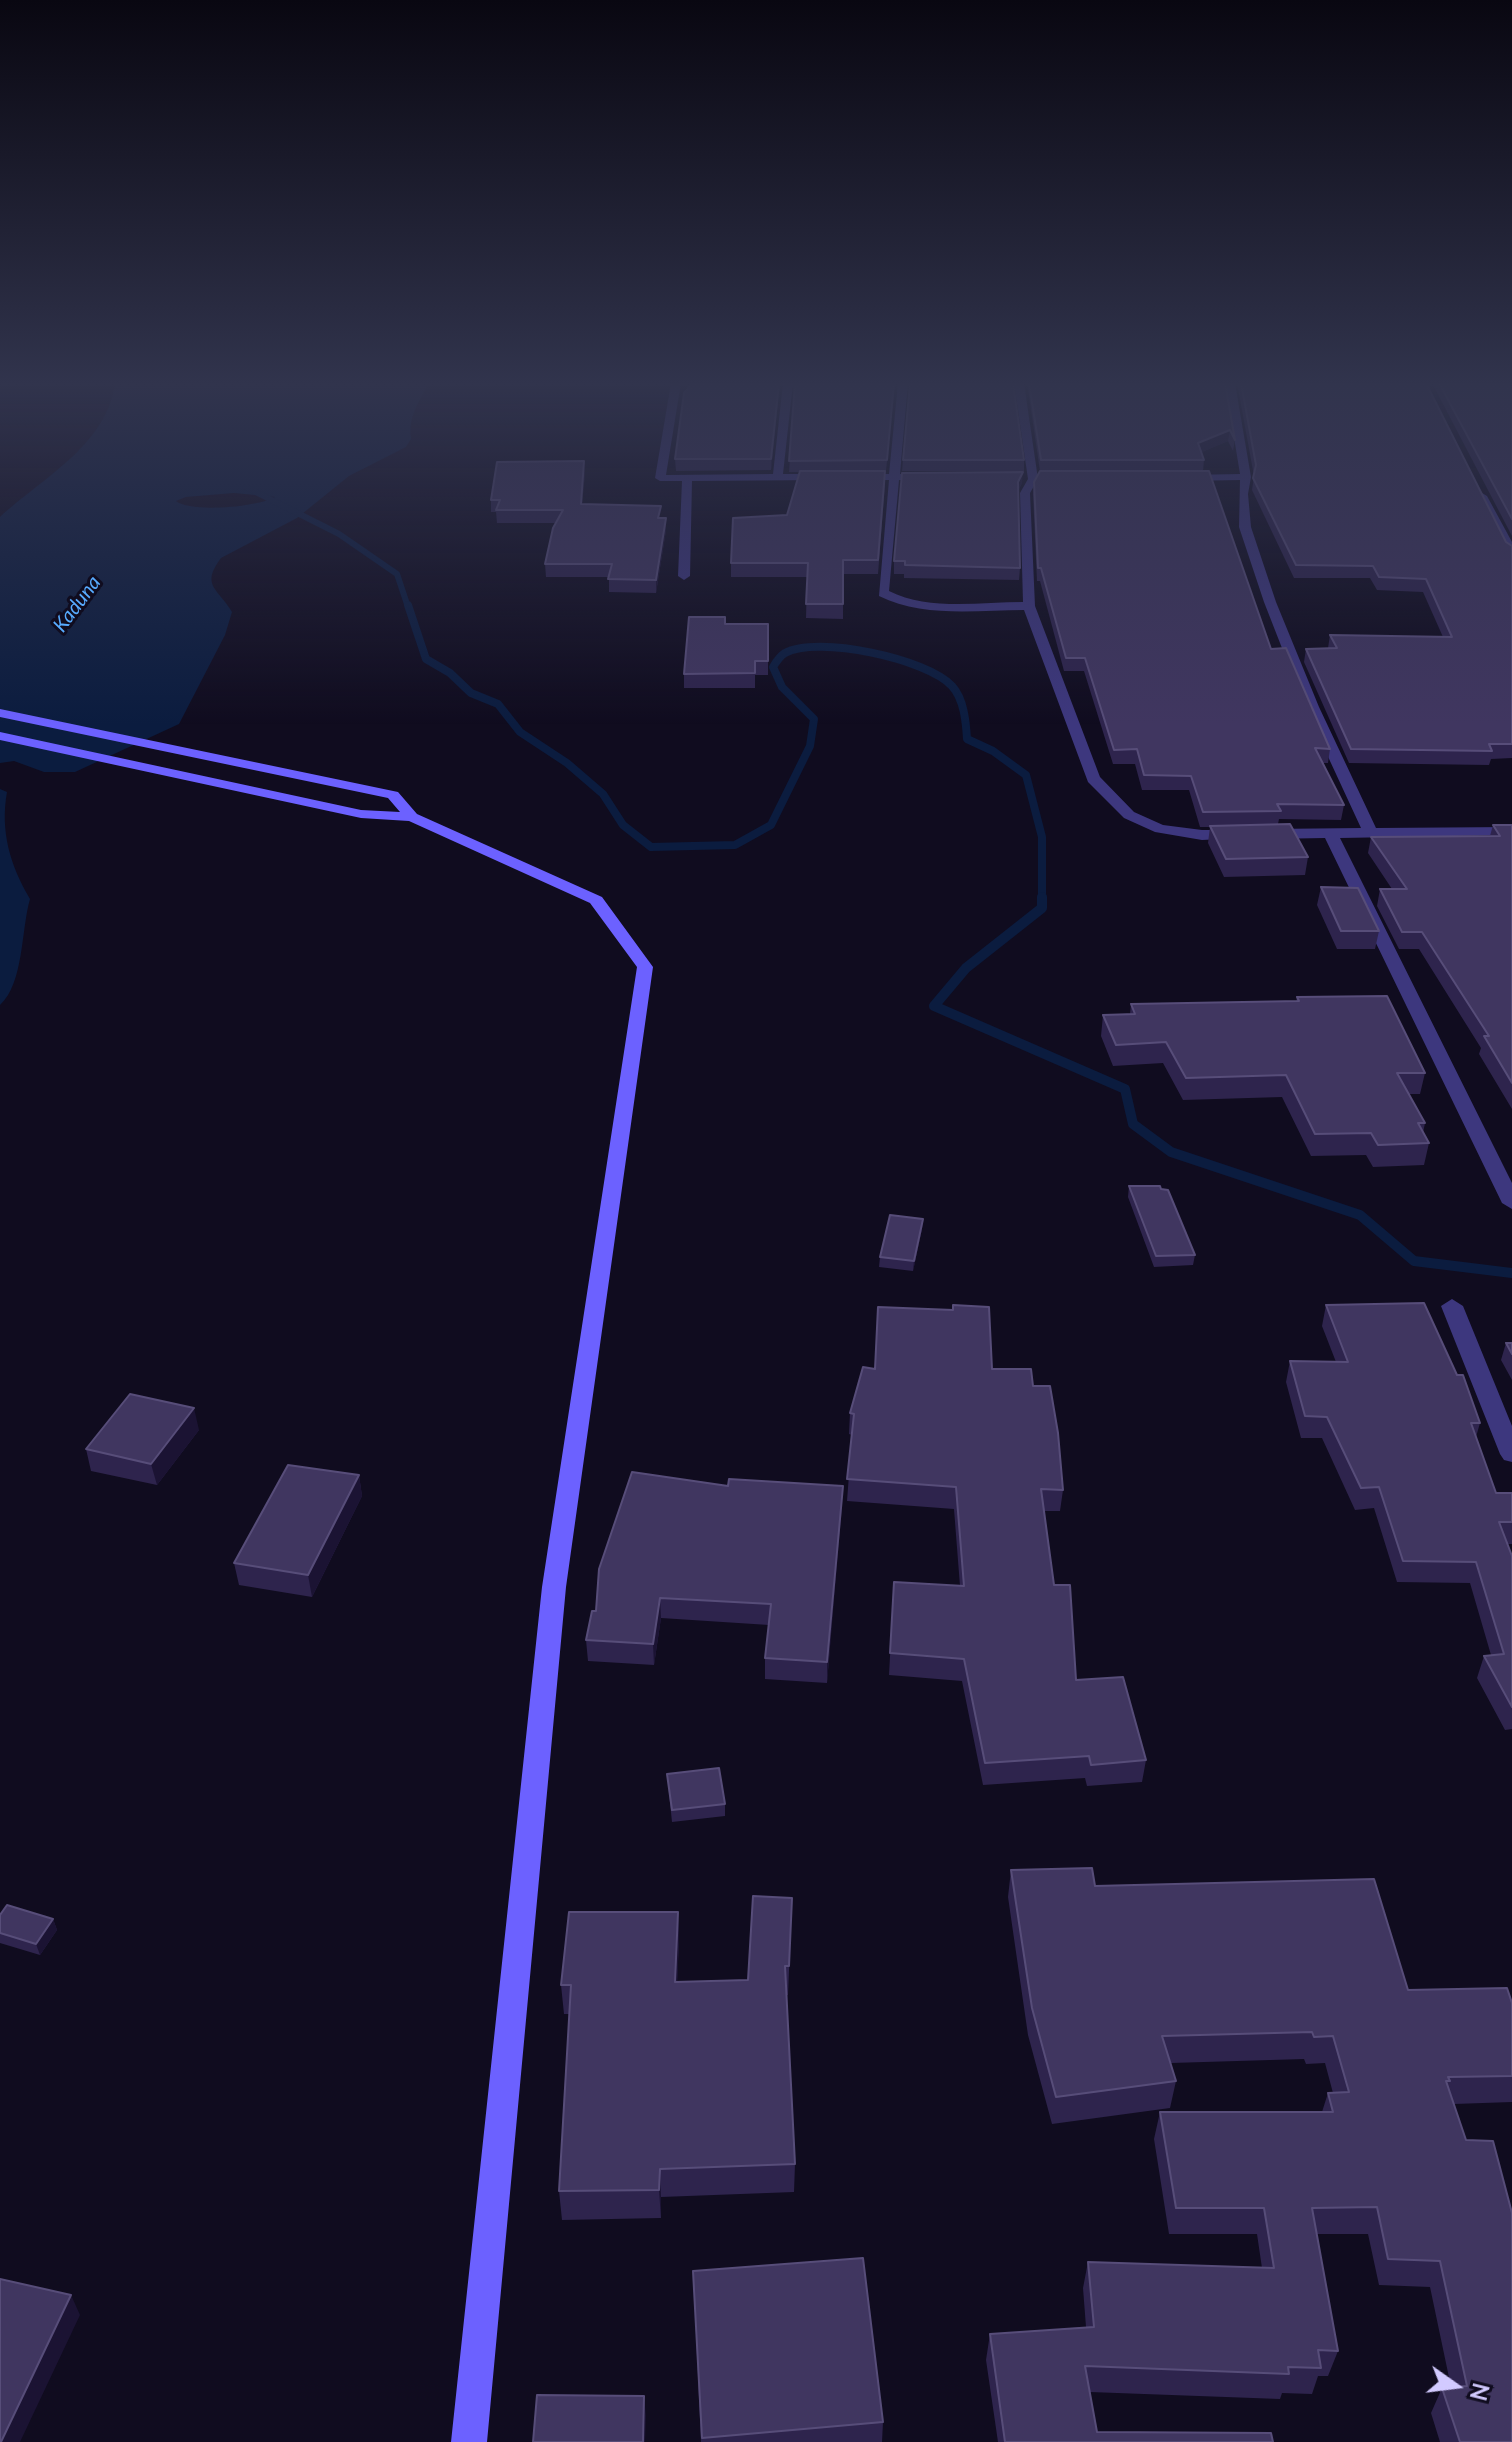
<!DOCTYPE html>
<html>
<head>
<meta charset="utf-8">
<style>
  body { margin:0 }
  #map { position:relative; width:1512px; height:2442px; overflow:hidden; background:#100c1f; font-family:Lato,sans-serif }
  canvas { display:block }
  .north { position:absolute; left:1416px; top:2346px; width:80px; height:80px; -webkit-text-stroke:6px #100c1f; paint-order:stroke; rotate:104deg; font-size:22px; font-weight:700; line-height:32px; text-align:center; color:#d2caff }
  .north::after { content:''; display:block; margin:auto; width:28px; height:36px; background:#d2caff; clip-path:polygon(50% 0,100% 100%,50% 72%,0 100%) }
</style>
</head>
<body>
<div id="map">
<canvas width="1512" height="2442"></canvas>
<div class="north">N</div>
</div>
<script>
const ctx = document.querySelector('canvas').getContext('2d');
ctx.lineJoin = 'round';
function paint(path, color) { ctx.fillStyle = color; ctx.fill(path, 'evenodd'); }
function trace(path, color, width, dash) { ctx.strokeStyle = color; ctx.lineWidth = width; ctx.lineCap = dash ? 'butt' : 'round'; ctx.setLineDash(dash || []); ctx.stroke(path); }
function write(font, color, halo, rows, align = 'center') {
  ctx.font = font + ' Lato,sans-serif'; ctx.lineWidth = 6; ctx.setLineDash([]); ctx.textBaseline = 'middle'; ctx.strokeStyle = halo; ctx.fillStyle = color; for (const [text, x, y, turn = 0] of rows) {
    ctx.save(); ctx.translate(x, y); ctx.rotate((+turn || 0) * Math.PI / 180); ctx.textAlign = isNaN(turn) ? turn : align; if (halo) ctx.strokeText(text, 0, 0); ctx.fillText(text, 0, 0); ctx.restore();
  }
}
const water = new Path2D(`
  M115 383H428C419 404 408 416 411 439L406 447 349 476 297 518 221 558C200 586 218 588 232 612L225 635 179 724 75 772H44L14 761 0 763V517C42 478 107 445 115 383ZM234 493 275 497C258 507 191 513 176 501L186 497Z
  M0 789 7 792C0 831 10 865 30 899 21 930 24 983 0 1005Z`);
const streamFar2 = new Path2D(`
  M246 487 339 534 397 574 408 607`);
const streamFar1 = new Path2D(`
  M408 605 426 659 450 673 471 693 498 704 520 732 567 763 603 794 623 825 651 847 735 845 771 825 810 746 814 719 782 687 773 667C776 662 780 656 785 653 817 635 928 659 952 686 964 699 966 722 967 739L993 751 1026 775 1042 837V899`);
const stream = new Path2D(`
  M1042 897V908L966 968 934 1006 1125 1089 1133 1124 1171 1152 1360 1215 1414 1261 1512 1273`);
const street = new Path2D(`
  M671 383H681L666 475 773 474 783 383H793L783 474H822L827 477 822 480 692 481 690 576 684 580 678 576 682 481H660L655 478Z
  M898 383H908L900 474H926L931 477 926 480H899L889 591C928 611 980 602 1023 602L1020 493 1028 479 1014 383H1024L1038 479 1030 493 1035 606 1100 777 1134 812 1163 825 1202 830H1237L1242 832V838L1202 840 1155 832 1124 818 1088 782 1024 610C977 610 923 618 879 596L889 480H858L853 477 858 474H889Z
  M1225 383H1235L1251 477 1248 494 1251 527 1276 602 1319 707 1376 828 1512 827V835L1340 838 1512 1183V1209L1502 1203 1325 838 1269 839 1261 834 1269 829 1361 828 1305 707 1264 602 1239 527 1240 480 1186 481 1181 478 1186 475 1240 474Z
  M1482 493 1487 496 1512 542V556L1506 553 1477 496Z
  M1452 1299 1463 1306 1512 1426V1462L1504 1460 1500 1454 1441 1306Z`);
const secondary = new Path2D(`
  M0 709 398 792 417 814 602 897 653 967 566 1587 487 2442H451L542 1587 637 967 590 903 409 821 361 818 0 740V732L361 810 400 812 388 798 0 717Z`);
const wall = new Path2D(`
  M780 383 771 470 676 471 675 459Z
  M795 383H895L886 471H854L885 484 878 574H843V619L806 618 807 577H731V563L787 515 799 472H789Z
  M1027 383H1225L1235 440 1233 451 1228 441 1202 452 1204 460 1203 471H1040Z
  M1237 383H1426L1506 542 1512 546V758L1491 759 1489 765 1349 763 1304 662 1306 649 1328 648 1330 635 1443 637 1423 592 1377 590 1370 578H1294L1252 490 1254 476Z
  M1432 383H1512V536Z
  M903 460H1024V471H902Z
  M585 473 582 504 662 518 666 530 656 593 609 592V577H546L545 564 556 523H497L496 512H491V500Z
  M1034 482 1271 649 1330 749 1328 763H1322L1344 805 1341 820 1279 819 1278 824 1308 857 1305 875 1224 877 1208 843 1210 827H1200L1189 790H1142L1135 764H1113L1084 671H1064L1040 581H1037L1033 494Z
  M1022 483 1018 491 1020 568 1019 580 904 578V574H894V561Z
  M725 624H768V675H755V688H684V674Z
  M1493 825H1512V1109L1479 1054 1481 1048 1419 949H1399L1377 906 1380 889H1392L1368 853 1371 837 1490 836Z
  M1321 887 1379 931 1375 949H1337L1317 905Z
  M1297 997 1425 1073 1420 1094H1409L1425 1123 1423 1133 1429 1143 1424 1165 1373 1167 1366 1155 1311 1156 1282 1097 1183 1100 1163 1063 1113 1066 1101 1036 1103 1015 1130 1014 1131 1004 1296 1002Z
  M1129 1186 1195 1255 1193 1265 1154 1267 1128 1197Z
  M923 1219 922 1229 913 1271 879 1267 880 1257Z
  M1326 1305 1480 1423 1476 1437 1496 1493H1512V1544H1508L1512 1556V1729L1505 1730 1477 1678 1484 1656 1491 1655 1470 1583 1397 1582 1374 1508 1355 1510 1322 1438H1301L1286 1382 1290 1361 1336 1362 1322 1326Z
  M1506 1343H1512V1380L1501 1360Z
  M875 1369H992L1033 1386 1063 1490 1060 1511H1044L1054 1585 1076 1680 1146 1760 1142 1782 1087 1786 1085 1778 983 1785 962 1681 889 1675 894 1582 960 1586 954 1509 847 1501 852 1435 849 1434 850 1413Z
  M199 1430 157 1485 91 1471 86 1449Z
  M359 1475 362 1496 312 1597 239 1585 234 1563Z
  M728 1486H843L827 1683 765 1679V1658L769 1625 661 1618 654 1665 588 1661 586 1640 596 1611Z
  M667 1774 725 1804V1816L672 1822Z
  M1011 1870 1095 1886 1408 1990 1512 2003V2102L1454 2104 1512 2442H1440L1431 2413 1442 2388 1451 2387 1430 2287 1379 2285 1368 2234H1316L1338 2351 1328 2376H1318L1312 2394 1282 2393 1280 2399 1090 2392 1097 2432 1273 2442H998L986 2360 990 2334 1086 2327 1083 2288 1088 2262 1262 2268 1257 2234H1169L1154 2139 1160 2112H1322L1328 2093H1333L1325 2063 1306 2064 1304 2059 1171 2063 1176 2081 1170 2108 1052 2124 1028 2035 1008 1897Z
  M792 1898 788 1995H786L795 2164 794 2192 661 2197V2218L562 2220 559 2191 569 2014H564L561 1985 678 1912 679 1941 677 1982 748 1980Z
  M0 1915 53 1919 57 1930 40 1955 0 1943Z
  M693 2271 883 2422 882 2442H701Z`);
const shadedWall = new Path2D(`
  M779 383H780L771 470V459Z
  M1230 430 1228 441 1197 454 1198 443Z
  M584 461 585 473 581 516V504Z
  M1023 472 1022 483 1017 493 1018 482Z
  M666 518V530L656 593V580Z
  M923 1219 922 1229 913 1271 914 1261Z
  M194 1408 199 1430 157 1485 151 1464Z
  M359 1475 362 1496 312 1597 308 1575Z
  M843 1486 842 1506 827 1683V1662Z
  M660 1598 661 1618 654 1665 653 1644Z
  M678 1912 679 1941 676 2012 675 1982Z
  M53 1919 57 1930 40 1955 36 1944Z
  M660 2169 661 2197V2218L659 2190Z
  M71 2295 80 2315 20 2442H1Z
  M644 2396 646 2416 645 2442H643Z`);
const building = new Path2D(`
  M693 383H779L771 459H675L684 393Z
  M795 383H894L887 460 789 461Z
  M910 383H1013L1024 460H903Z
  M1029 383H1225L1235 440 1230 430 1198 443 1204 460H1041Z
  M1241 383H1426L1506 542 1512 546V744H1489L1492 751 1351 749 1306 649 1337 648 1330 635 1452 637 1426 579 1379 577 1373 566 1296 565 1253 478 1256 465Z
  M1439 383H1512V519Z
  M584 461 581 504 661 506 658 518H666L656 580 608 579 612 564H545L553 528 563 510H496L500 500H491L497 462Z
  M800 471H885L878 560H843V604H806L808 563H731L733 518 787 515Z
  M1040 471H1209L1271 649 1286 648 1330 749 1315 748 1344 805 1277 804 1281 811 1203 812 1191 776 1144 775 1137 749 1114 750 1085 658H1066L1041 568H1038L1034 482Z
  M1023 472 1018 482 1020 568 905 565V561H894L902 473Z
  M689 617H725V624H768V661H755V673L684 674Z
  M1290 824 1308 857 1226 859 1210 826Z
  M1493 825H1512V1083L1484 1036H1489L1422 932H1402L1380 889H1407L1371 837 1500 836Z
  M1321 887 1358 888 1379 931H1341Z
  M1387 996 1425 1073H1397L1425 1123H1418L1429 1143 1378 1145 1371 1133 1315 1134 1286 1075 1186 1078 1166 1042 1116 1045 1103 1015 1135 1014 1131 1004 1299 1001 1297 997Z
  M1129 1186H1160L1161 1189 1168 1190 1195 1255 1156 1256Z
  M890 1215 923 1219 914 1261 880 1257Z
  M1424 1303 1457 1375H1463L1480 1423H1471L1496 1493H1512V1522H1499L1512 1556V1707L1484 1656 1504 1654 1476 1562 1403 1561 1379 1487 1361 1488 1327 1417 1305 1416 1290 1361 1348 1362 1326 1305Z
  M953 1305 989 1307 992 1369H1031L1033 1386H1050L1058 1433 1063 1490 1041 1489 1054 1585H1070L1076 1680 1123 1677 1146 1760 1091 1765 1089 1756 985 1763 964 1659 890 1653 894 1582 964 1586 956 1487 847 1479 854 1414 850 1413 863 1367 875 1369 878 1307 953 1310Z
  M1506 1343H1512V1354Z
  M130 1394 194 1408 151 1464 86 1449Z
  M288 1465 359 1475 308 1575 234 1563Z
  M632 1472 728 1486 729 1479 843 1486 827 1662 765 1658 771 1604 660 1598 653 1644 586 1640 592 1611H596L599 1569Z
  M719 1768 725 1804 672 1810 667 1774Z
  M1092 1868 1095 1886 1374 1879 1408 1990 1507 1988 1512 2003V2076L1448 2077 1450 2081H1446L1466 2140 1493 2141 1512 2213V2442H1460L1442 2388 1467 2386 1440 2261 1388 2259 1377 2207 1312 2208 1338 2351 1318 2350 1321 2368 1288 2367 1289 2374 1085 2366 1097 2432 1271 2433 1273 2442H1005L990 2334 1094 2327 1088 2262 1274 2268 1264 2208H1176L1160 2112H1333L1328 2093 1349 2092 1333 2036 1314 2037 1312 2032 1162 2036 1176 2081 1056 2097 1032 2008 1011 1870Z
  M753 1896 792 1898 789 1966H785L795 2164 660 2169 659 2190 559 2191 571 1985H561L569 1912H678L675 1982 748 1980Z
  M7 1905 53 1919 36 1944 0 1933V1915Z
  M863 2258 883 2422 702 2438 693 2271Z
  M0 2279 71 2295 1 2442H0Z
  M537 2395 644 2396 643 2442H533Z`);
const farWaternames = [
  ["Kaduna",77,604,-53]
];
paint(water, '#0b1c3f');
trace(streamFar2, '#0b1c3f', 6);
trace(streamFar1, '#0b1c3f', 8);
trace(stream, '#0b1c3f', 10);
paint(street, '#3d377e');
paint(secondary, '#6c61ff');
paint(wall, '#2e244d');
paint(shadedWall, '#1b1333');
paint(building, '#403660');
trace(building, '#574d79', 2);
const sky = ctx.createLinearGradient(0, 0, 0, 725);
sky.addColorStop(0, '#090711');
sky.addColorStop(0.53, '#31344d');
sky.addColorStop(1, '#31344d00');
ctx.fillStyle = sky;
ctx.fillRect(0, 0, 1512, 725);
write('italic 20px', '#58abff', '#100c1f', farWaternames);
</script>
</body>
</html>
